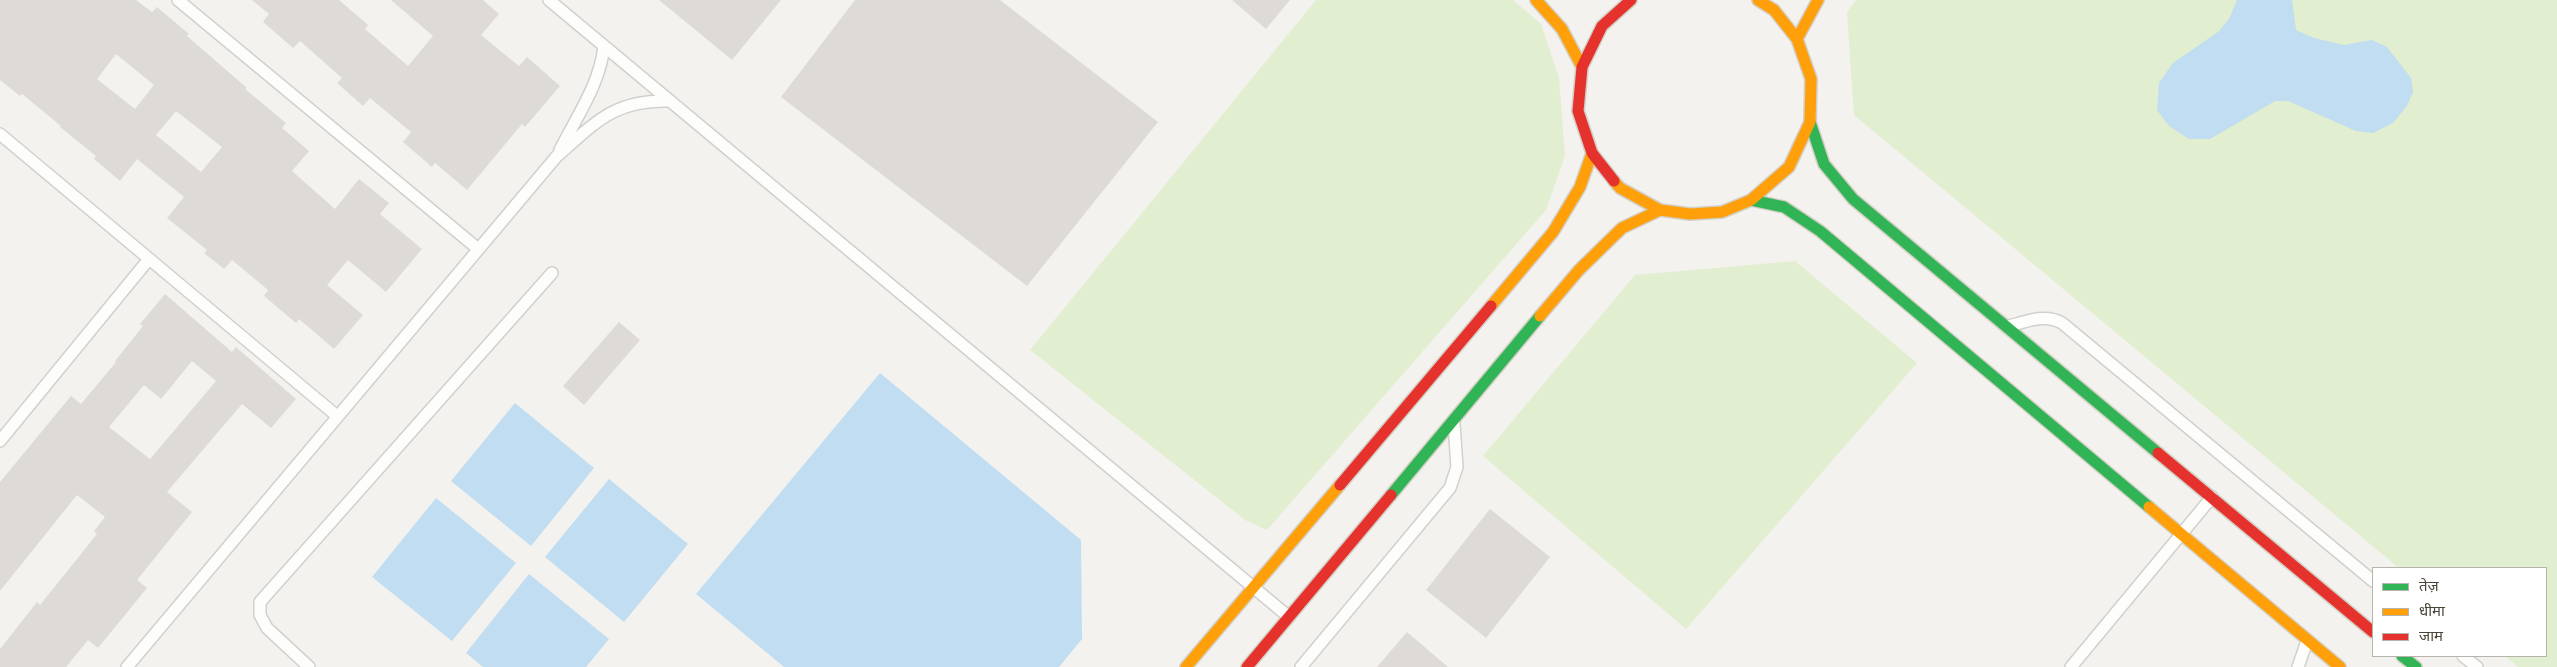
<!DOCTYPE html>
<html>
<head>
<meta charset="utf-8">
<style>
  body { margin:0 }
  #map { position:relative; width:2557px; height:667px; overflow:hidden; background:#f4f2ee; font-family:Raleway,"Noto Sans Devanagari",sans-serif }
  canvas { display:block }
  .legend { position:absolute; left:2372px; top:567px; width:175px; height:90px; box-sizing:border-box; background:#fff; border:1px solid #b7b4b0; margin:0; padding:6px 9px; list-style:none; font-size:15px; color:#4b4439 }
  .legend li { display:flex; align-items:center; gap:10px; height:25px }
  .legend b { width:25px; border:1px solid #b7b4b0 }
</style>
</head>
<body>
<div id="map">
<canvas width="2557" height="667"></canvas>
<ul class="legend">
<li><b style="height:6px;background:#30b455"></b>तेज़</li>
<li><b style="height:6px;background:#ff9f0a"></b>धीमा</li>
<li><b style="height:6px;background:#e5322d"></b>जाम</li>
</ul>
</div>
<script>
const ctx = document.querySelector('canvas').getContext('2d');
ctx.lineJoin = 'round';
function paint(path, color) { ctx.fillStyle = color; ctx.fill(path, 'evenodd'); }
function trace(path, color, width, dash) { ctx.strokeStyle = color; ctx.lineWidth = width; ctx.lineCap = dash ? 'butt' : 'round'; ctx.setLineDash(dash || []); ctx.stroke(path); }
const green = new Path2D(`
  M1316 0H1513L1541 24 1559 78 1565 156 1546 210 1267 530 1245 520 1030 350Z
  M1856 0H2557V667H2518L2505 656H2546V568H2399L1854 115 1847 12Z
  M1795 261 1917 363 1686 629 1483 456 1635 275Z`);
const water = new Path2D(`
  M2237 0H2292L2296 30 2314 38 2344 45 2372 40 2387 47 2411 78 2413 92 2407 106 2393 123 2373 133 2356 131 2288 101H2275L2210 139H2189L2169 126 2157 110 2159 83 2173 63 2218 32 2229 19Z
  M880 373 1081 540 1082 639 1059 667H784L696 594Z
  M515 403 594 468 531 546 451 481Z
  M609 479 688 544 624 622 545 557Z
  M436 498 516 563 452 641 372 577Z
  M529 574 609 639 586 667H483L466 653Z`);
const building = new Path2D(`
  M0 0H136L152 12 157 7 189 34 187 36 247 88 245 89 286 123 282 128 309 151 292 171 335 209 359 179 389 203 380 214 422 249 386 292 348 260 327 285 363 315 334 349 299 319 296 323 264 296 268 290 232 260 224 269 204 253 207 250 167 218 184 197 137 159 120 181 94 159 96 156 60 127 61 126 22 94 20 96 0 80ZM116 54 154 85 135 109 97 79ZM176 111 222 147 201 172 156 135Z
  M252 0H339L368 25 365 29 408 66 433 36 391 0H483L499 14 481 35 519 66 527 57 560 86 525 127 522 124 467 190 435 163 432 167 403 142 411 132 370 98 363 106 337 83 342 78 300 41 293 48 263 22 269 14Z
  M659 0H781L732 60Z
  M855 0H1000L1158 122 1027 286 781 97Z
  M1232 0H1290L1266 29Z
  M165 294 232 352 236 347 296 399 271 428 242 404 167 492 192 512 137 580 147 588 98 648 88 640 66 667H0V649L37 602 40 605 97 534 94 531 105 517 77 495 0 591V482L71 396 81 404 116 362 115 361 143 326 140 324ZM192 361 216 381 150 459 109 427 144 385 161 399Z
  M619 322 640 340 584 405 563 386Z
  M1490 509 1550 557 1486 638 1426 590Z
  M1407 632 1448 667H1377Z`);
const lane = new Path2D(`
  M178 0 477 248
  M549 0 1289 617
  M0 134 337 416
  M560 150C577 116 600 84 604 46
  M2008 326C2026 322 2045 313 2062 323L2373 581
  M0 441 149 259
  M2463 656 2477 667
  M127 667 557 156C596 122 615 99 670 101
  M309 667 267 628 260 615V602L552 273
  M1301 667 1450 488 1457 467 1454 424
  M2071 667 2212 497
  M2298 667 2307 641`);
const fast = new Path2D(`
  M1810 122 1824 164 1853 199 2158 453
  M1751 200 1784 207 1820 231 2149 507
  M1391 495 1540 316
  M2402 656 2416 667`);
const slow = new Path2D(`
  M1536 0 1562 29 1582 67
  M1797 39 1818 0
  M1614 181 1620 188 1660 210 1690 214 1722 212 1751 200 1789 167 1810 122 1811 79 1797 39 1774 10 1758 0
  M1491 306 1553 232 1580 187 1592 153
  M1540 316 1579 270 1622 228 1660 210
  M2149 507 2340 667
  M1186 667 1340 485`);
const jam = new Path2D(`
  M1614 181 1592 153 1578 111 1582 67 1602 26 1631 0
  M2158 453 2373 632
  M1340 485 1491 306
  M1247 667 1391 495`);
paint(green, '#e1eecf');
paint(water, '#c0ddf1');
paint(building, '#dedbd6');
trace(lane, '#d2d0cb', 14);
trace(fast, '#d3cfc5', 14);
trace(slow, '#d3cfc5', 14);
trace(jam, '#d3cfc5', 14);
trace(lane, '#fdfdfc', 11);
trace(fast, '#30b455', 11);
trace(slow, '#ff9f0a', 11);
trace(jam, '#e5322d', 11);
</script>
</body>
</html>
